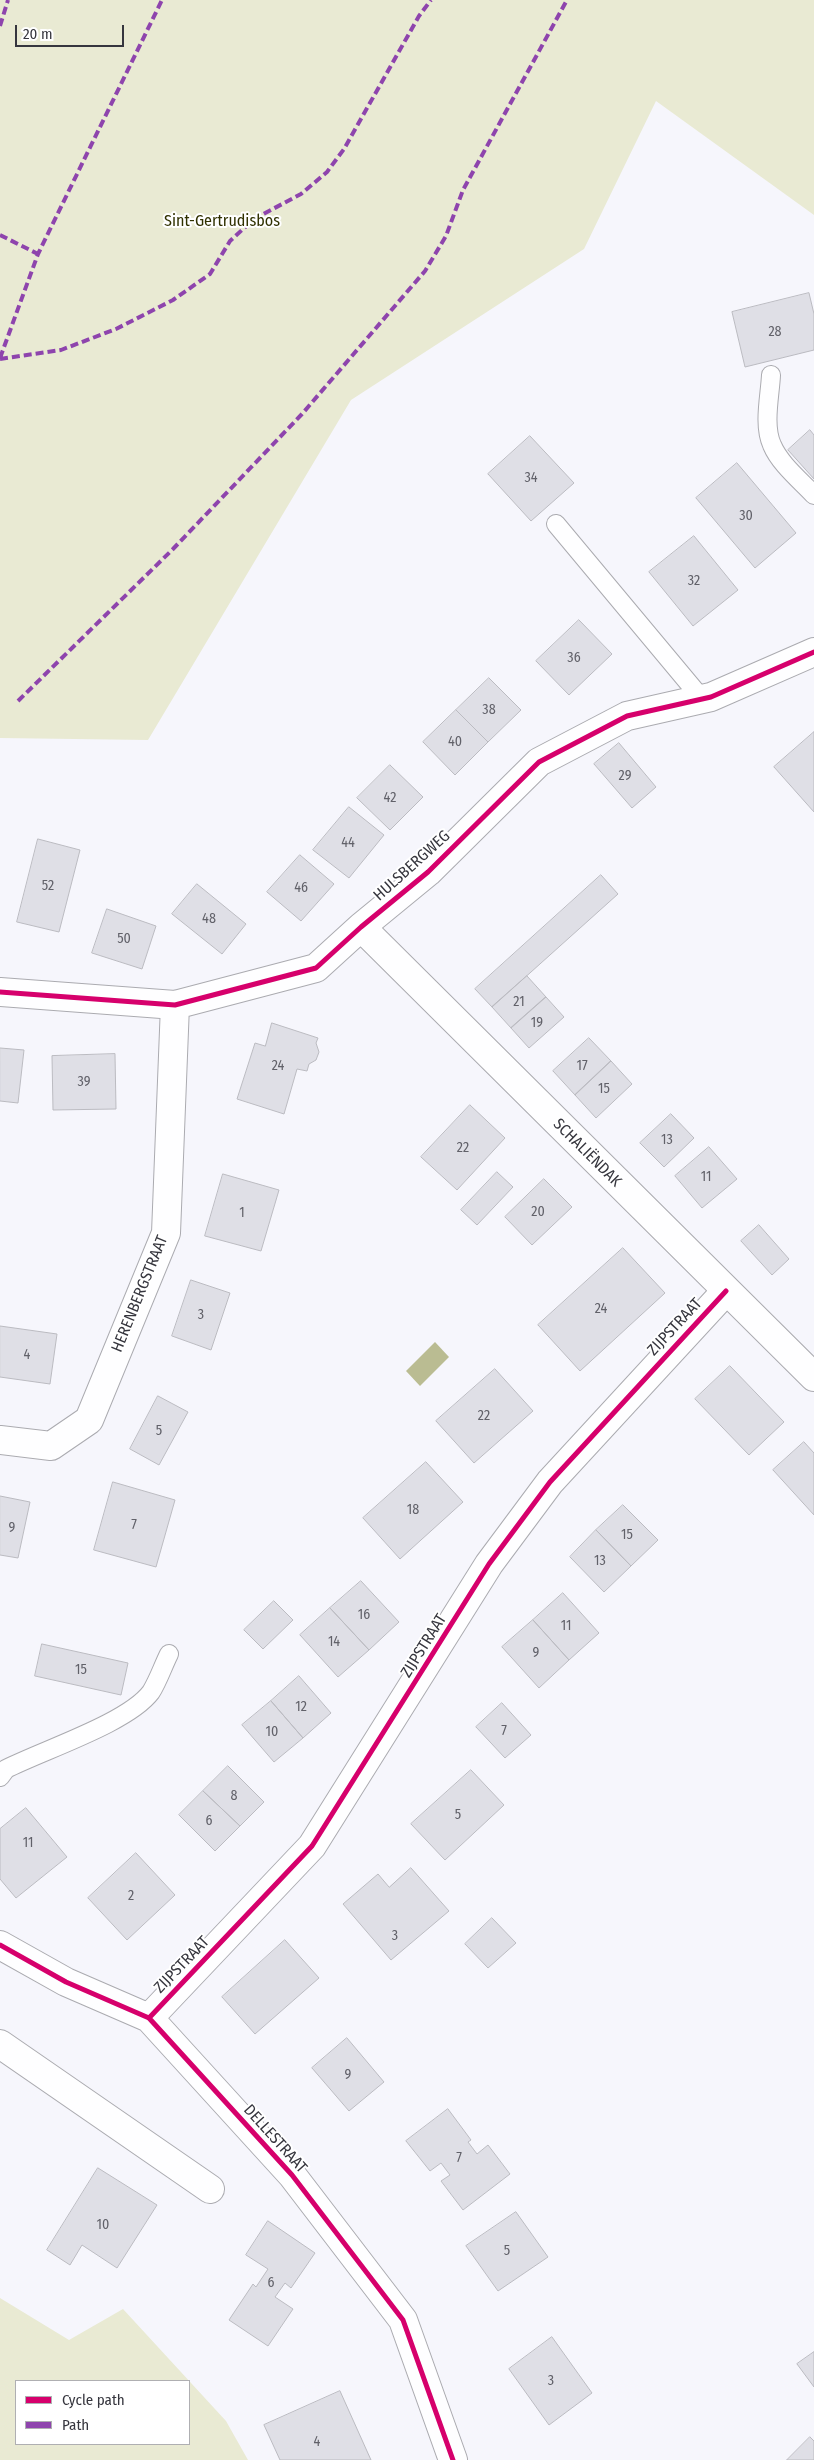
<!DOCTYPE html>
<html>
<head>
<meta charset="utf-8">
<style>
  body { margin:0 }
  #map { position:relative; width:814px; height:2460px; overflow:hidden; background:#f6f6fc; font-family:"Fira Sans Condensed",sans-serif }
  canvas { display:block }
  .legend { position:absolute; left:15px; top:2380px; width:175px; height:65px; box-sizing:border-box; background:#fff; border:1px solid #afafb2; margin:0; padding:6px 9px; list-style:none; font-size:15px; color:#36363e }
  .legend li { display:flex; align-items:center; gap:10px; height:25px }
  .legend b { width:25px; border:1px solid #afafb2 }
  .scale { position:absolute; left:15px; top:25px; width:109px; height:22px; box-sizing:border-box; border:2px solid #36363e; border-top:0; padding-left:6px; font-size:15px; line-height:18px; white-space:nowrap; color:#36363e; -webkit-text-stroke:4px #fff; paint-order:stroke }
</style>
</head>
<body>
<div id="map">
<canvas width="814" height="2460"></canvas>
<ul class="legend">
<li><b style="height:6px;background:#d6006c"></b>Cycle path</li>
<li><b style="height:6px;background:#8e44ad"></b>Path</li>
</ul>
<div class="scale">20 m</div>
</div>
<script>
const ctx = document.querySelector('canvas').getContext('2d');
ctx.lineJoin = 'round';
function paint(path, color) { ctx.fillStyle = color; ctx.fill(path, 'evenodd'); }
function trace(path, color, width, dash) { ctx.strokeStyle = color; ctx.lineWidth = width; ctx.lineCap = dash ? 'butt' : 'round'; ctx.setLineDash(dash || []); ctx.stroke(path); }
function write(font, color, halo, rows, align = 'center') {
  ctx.font = font + ' "Fira Sans Condensed",sans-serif'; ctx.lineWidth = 4; ctx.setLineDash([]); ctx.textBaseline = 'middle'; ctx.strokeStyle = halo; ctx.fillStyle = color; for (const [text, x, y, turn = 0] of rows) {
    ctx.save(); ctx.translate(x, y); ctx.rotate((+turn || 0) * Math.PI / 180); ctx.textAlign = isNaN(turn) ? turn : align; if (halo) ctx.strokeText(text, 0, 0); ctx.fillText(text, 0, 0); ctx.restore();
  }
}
const green = new Path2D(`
  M0 0H814V215L656 101 584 249 351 400 148 740 0 738Z
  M0 2298 69 2340 123 2309 226 2421 248 2460H0ZM189 2381V2444H16V2381Z`);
const water = new Path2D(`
  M435 1342 449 1357 420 1386 406 1371Z`);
const building = new Path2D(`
  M809 293 814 314V350L745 367 732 312Z
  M810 430 814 435V479L788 450Z
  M530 436 574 483 531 521 488 474Z
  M737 463 796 533 755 568 696 498Z
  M694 536 738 590 693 626 649 572Z
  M579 620 612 654 569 695 536 661Z
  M489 678 521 710 488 742 456 710Z
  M456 710 488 742 455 775 423 742Z
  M814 732V812L774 767Z
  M619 743 656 787 632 808 594 764Z
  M390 765 423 797 390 830 357 798Z
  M349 807 384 835 349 878 313 850Z
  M38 839 80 850 59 932 17 922Z
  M300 855 334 884 301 921 267 892Z
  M601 875 618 894 492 1007 475 989Z
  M197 884 246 924 222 954 172 914Z
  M107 909 156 926 142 969 92 953Z
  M527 976 546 997 511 1028 492 1007Z
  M546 997 564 1017 529 1048 511 1028Z
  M272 1023 318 1038 316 1043 319 1052 316 1060 309 1064 307 1071 297 1069 284 1114 237 1099 255 1043 265 1046Z
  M589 1038 611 1061 575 1095 553 1071Z
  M0 1048 24 1050 18 1103 0 1101Z
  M115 1054 116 1109 53 1110 52 1056Z
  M611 1061 632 1084 596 1118 575 1095Z
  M470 1105 505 1138 457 1190 421 1157Z
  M671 1114 694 1138 664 1167 640 1143Z
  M709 1147 737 1179 702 1208 675 1176Z
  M497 1172 513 1187 477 1225 461 1210Z
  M223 1174 279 1190 261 1251 205 1236Z
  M544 1179 572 1207 532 1245 505 1217Z
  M759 1225 789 1259 772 1275 741 1241Z
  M623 1248 665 1293 580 1371 538 1325Z
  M191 1280 230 1293 211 1350 172 1336Z
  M0 1326 57 1334 50 1384 0 1377Z
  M730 1366 784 1422 749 1455 695 1399Z
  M495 1369 533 1411 474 1463 436 1421Z
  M158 1396 188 1412 159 1465 130 1449Z
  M804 1442 814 1453V1515L773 1470Z
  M426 1462 463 1502 400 1559 363 1518Z
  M113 1482 175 1500 156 1567 94 1550Z
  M0 1496 30 1502 18 1558 0 1555Z
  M623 1505 658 1540 631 1566 596 1530Z
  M596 1530 631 1566 604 1592 570 1557Z
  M361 1581 399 1622 369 1650 330 1608Z
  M563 1593 599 1633 569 1660 533 1620Z
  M274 1601 293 1620 263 1649 244 1630Z
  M330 1608 369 1650 338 1677 300 1635Z
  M533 1620 569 1660 539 1688 502 1647Z
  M42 1644 128 1663 121 1695 35 1676Z
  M299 1676 331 1713 303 1738 271 1701Z
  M271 1701 303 1738 274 1762 242 1725Z
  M502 1703 531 1735 505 1758 476 1727Z
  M228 1766 264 1802 240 1826 203 1791Z
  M471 1770 504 1805 445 1860 411 1824Z
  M203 1791 240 1826 215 1851 179 1815Z
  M26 1808 67 1857 16 1898 0 1879V1829Z
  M136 1853 175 1895 127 1940 88 1898Z
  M411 1868 449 1911 391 1960 343 1904 378 1874 389 1887Z
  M492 1918 516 1943 488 1968 465 1944Z
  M285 1940 319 1978 255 2034 222 1997Z
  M347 2038 384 2082 349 2111 312 2068Z
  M448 2109 471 2140 468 2142 477 2154 488 2145 510 2174 463 2210 441 2181 450 2175 441 2163 430 2171 406 2141Z
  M98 2168 157 2205 117 2268 82 2245 70 2265 47 2250Z
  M516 2212 548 2257 498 2291 466 2246Z
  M268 2221 315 2253 291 2288 285 2283 275 2297 293 2309 268 2346 229 2320 253 2284 256 2287 268 2269 246 2255Z
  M552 2337 592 2393 549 2425 509 2369Z
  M814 2352V2387L797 2364Z
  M340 2391 371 2460H280L264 2425Z
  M810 2437 814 2441V2460H787Z`);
const lane = new Path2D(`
  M771 375C770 396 763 425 772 445 780 464 800 480 814 495
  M556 524 702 699
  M0 1777 6 1769C43 1750 128 1723 151 1692 158 1681 163 1666 169 1654`);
const street = new Path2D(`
  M361 927 814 1377
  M0 992 175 1005 316 968 361 927 428 872 539 762 627 716 711 697 814 652
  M0 1440 51 1446 89 1420 166 1233 175 1005
  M0 1945 66 1982 149 2018 292 2175 403 2320 453 2460
  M149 2018 312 1846 489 1564 550 1482 726 1291
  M0 2044 210 2189`);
const quiet = new Path2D(`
  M0 26 8 0
  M0 235 38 254
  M0 358 38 254 162 0
  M0 359 61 350 116 329 173 300 210 274 230 241 254 219 301 194 327 172 344 149 419 16 431 0
  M18 701 173 549 302 414 425 271 446 236 463 190 567 0`);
const cycleway = new Path2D(`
  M0 992 175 1005 316 968 361 927 428 872 539 762 627 716 711 697 814 652
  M0 1945 66 1982 149 2018 292 2175 403 2320 453 2460
  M149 2018 312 1846 489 1564 550 1482 726 1291`);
const numberNames = [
  ["28",775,332],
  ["34",531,478],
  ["30",746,516],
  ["32",694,581],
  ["36",574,658],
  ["38",489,710],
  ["40",455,742],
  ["29",625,776],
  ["42",390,798],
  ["44",348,843],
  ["52",48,886],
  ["46",301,888],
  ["48",209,919],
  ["50",124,939],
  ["21",519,1002],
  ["19",537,1023],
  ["24",278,1066],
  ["17",582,1066],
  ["39",84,1082],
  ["15",604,1089],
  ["13",667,1140],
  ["22",463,1148],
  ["11",706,1177],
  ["20",538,1212],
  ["1",242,1213],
  ["24",601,1309],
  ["3",201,1315],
  ["4",27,1355],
  ["22",484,1416],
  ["5",159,1431],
  ["18",413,1510],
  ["7",134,1525],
  ["9",12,1528],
  ["15",627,1535],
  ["13",600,1561],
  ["16",364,1615],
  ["11",566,1626],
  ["14",334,1642],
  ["9",536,1653],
  ["15",81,1670],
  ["12",301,1707],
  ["7",504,1731],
  ["10",272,1732],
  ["8",234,1796],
  ["5",458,1815],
  ["6",209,1821],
  ["11",28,1843],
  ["2",131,1896],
  ["3",395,1936],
  ["9",348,2075],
  ["7",459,2158],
  ["10",103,2225],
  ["5",507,2251],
  ["6",271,2283],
  ["3",551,2381],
  ["4",317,2442]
];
const parkNames = [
  ["Sint-Gertrudisbos",222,222]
];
const streetNames = [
  ["HULSBERGWEG",412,866,-42],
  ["SCHALIËNDAK",587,1153,45],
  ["HERENBERGSTRAAT",140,1294,-68],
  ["ZIJPSTRAAT",675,1327,-47],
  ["ZIJPSTRAAT",424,1646,-58],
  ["ZIJPSTRAAT",182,1965,-46],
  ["DELLESTRAAT",275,2139,48]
];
paint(green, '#e9ead3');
paint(water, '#babc92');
paint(building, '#dfdfe6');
trace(building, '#bbbbc1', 1);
trace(lane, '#ababb0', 20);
trace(street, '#ababb0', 30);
trace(lane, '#fefeff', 18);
trace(street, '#fefeff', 28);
trace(quiet, '#8e44ad', 4, [8, 4]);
trace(cycleway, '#d6006c', 5);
write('14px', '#616169', null, numberNames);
write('16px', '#303100', '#fff', parkNames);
write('16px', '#36363e', '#fff', streetNames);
</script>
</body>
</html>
